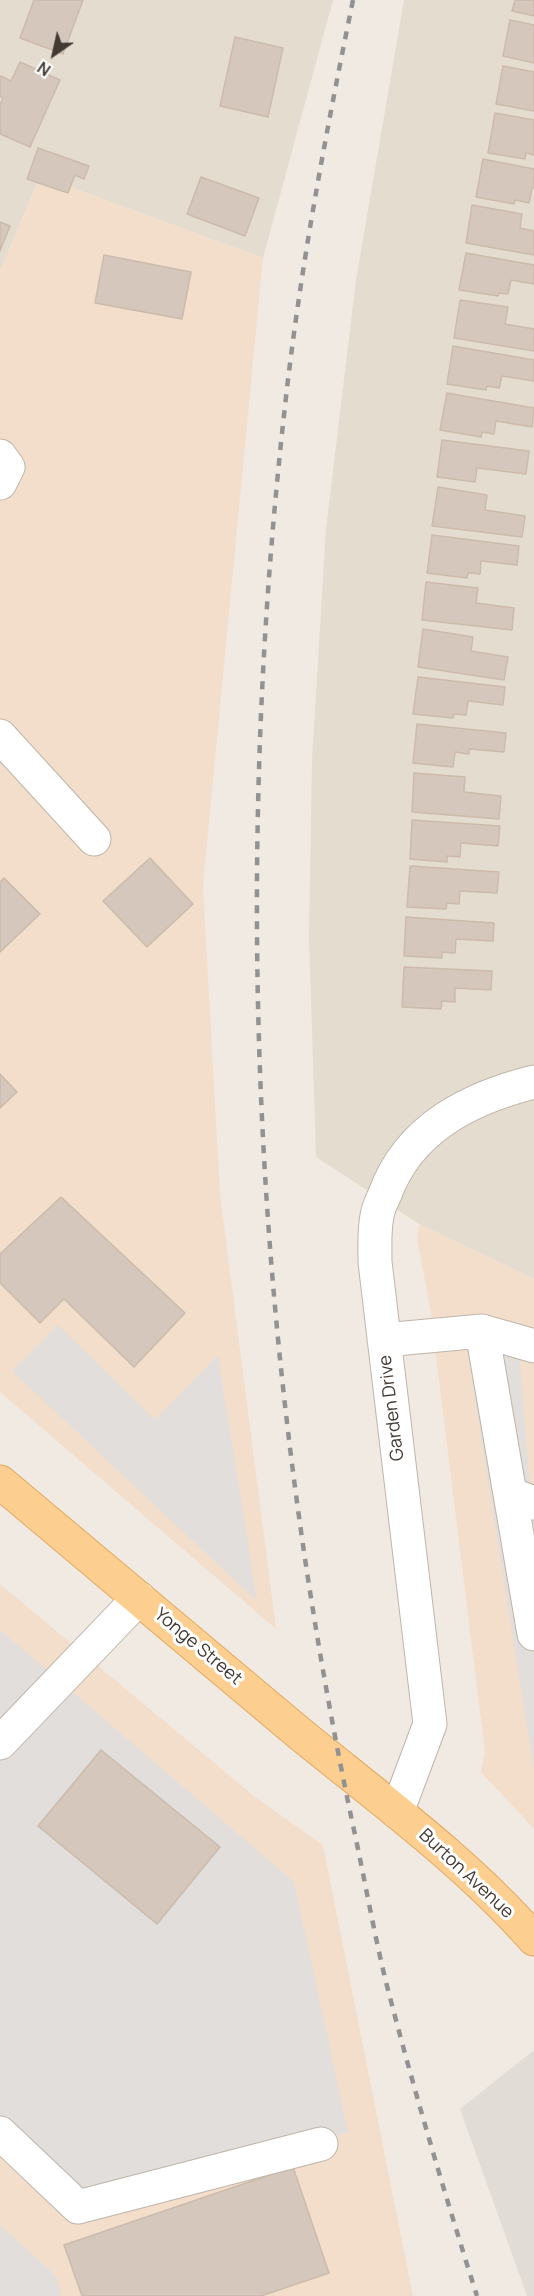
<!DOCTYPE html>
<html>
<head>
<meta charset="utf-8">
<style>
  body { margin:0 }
  #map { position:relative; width:534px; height:2296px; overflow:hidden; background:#f1eae2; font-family:Manrope,sans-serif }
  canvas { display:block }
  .north { position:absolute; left:24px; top:24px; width:60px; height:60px; -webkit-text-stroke:4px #fff; paint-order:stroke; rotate:214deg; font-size:16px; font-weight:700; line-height:24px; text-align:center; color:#423a33 }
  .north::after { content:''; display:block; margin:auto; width:21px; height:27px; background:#423a33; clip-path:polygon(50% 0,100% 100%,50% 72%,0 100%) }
</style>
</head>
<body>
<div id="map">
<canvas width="534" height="2296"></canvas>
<div class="north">N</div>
</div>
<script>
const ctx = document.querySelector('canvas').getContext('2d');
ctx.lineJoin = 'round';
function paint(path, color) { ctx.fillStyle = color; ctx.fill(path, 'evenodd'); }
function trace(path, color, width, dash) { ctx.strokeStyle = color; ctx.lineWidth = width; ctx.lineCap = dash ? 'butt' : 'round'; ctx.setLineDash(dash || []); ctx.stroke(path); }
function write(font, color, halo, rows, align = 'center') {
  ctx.font = font + ' Manrope,sans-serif'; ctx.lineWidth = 6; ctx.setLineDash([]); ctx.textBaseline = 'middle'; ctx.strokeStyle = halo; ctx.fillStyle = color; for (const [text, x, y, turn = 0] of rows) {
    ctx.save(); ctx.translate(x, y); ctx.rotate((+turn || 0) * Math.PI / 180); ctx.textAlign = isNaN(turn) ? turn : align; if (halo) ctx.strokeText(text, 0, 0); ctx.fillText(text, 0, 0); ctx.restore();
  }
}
const residential = new Path2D(`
  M0 0H333L263 258 40 176 2 267H0Z
  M404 0H534V1279L419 1224 316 1157 309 937 312 759 326 529 356 280Z`);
const commercial = new Path2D(`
  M40 176 263 258 203 885 220 1194 276 1629 0 1392V267H2Z
  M419 1224 534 1279V1829L481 1772 485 1752 430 1308 417 1238Z
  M0 1584 254 1796 323 1845 413 2296H0Z`);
const industrial = new Path2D(`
  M534 2050V2296H527L460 2109Z`);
const parking = new Path2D(`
  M58 1325 155 1420 218 1355 257 1601 12 1371Z
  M465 1336 518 1339 530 1488 534 1490V1770Z
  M0 1630 294 1882 348 2132 68 2217 0 2143Z
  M0 2225 55 2275 62 2296H0Z`);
const building = new Path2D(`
  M34 0H83L63 54 20 38Z
  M515 0H534V16L512 11Z
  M510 20 534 25V63L503 56Z
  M235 37 283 48 268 117 220 106Z
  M20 62 60 80 30 147 0 134V105L3 98 0 96V78L1 76 11 81Z
  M503 66 534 72V111L496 104Z
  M495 113 534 120V155L526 153 525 159 488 153Z
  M38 148 89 166 84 179 75 175 68 193 27 179Z
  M483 159 534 169V188H532L529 203 515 200 514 204 476 197Z
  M201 177 259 198 245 236 187 214Z
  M472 205 522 214 520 228 534 231V255L466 243Z
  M0 222 10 226 0 251Z
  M466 253 534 265V284L511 280 508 294 499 293 498 296 459 290Z
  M104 255 191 272 182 319 95 303Z
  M460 300 508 307 505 324 534 329V351L454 338Z
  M453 346 534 360V381L502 376 499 388 487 386 486 390 447 384Z
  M447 393 534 408 532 427 496 421 494 434 482 432 481 437 440 430Z
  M442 440 529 451 526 474 477 468 475 482 437 477Z
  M438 487 487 495 485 510 525 516 522 537 432 526Z
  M432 535 519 546 517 565 481 561 480 574 468 573 467 578 427 573Z
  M426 582 478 588 476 603 514 608 512 630 422 620Z
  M423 629 473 637 471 651 508 657 504 680 418 667Z
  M418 677 505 687 503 705 468 701 466 715 454 714 453 718 413 714Z
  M417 724 506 733 504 752 469 749V754L455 752 453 767 413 763Z
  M414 773 465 777 464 792 501 796 499 819 412 812Z
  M412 820 500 826 498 846 461 843 460 857 447 856V862L410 859Z
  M150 858 193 904 147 947 103 901Z
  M410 866 499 872 497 893 460 891 459 904 447 903 446 909 407 907Z
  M4 878 40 914 0 952V882Z
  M406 917 494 923 493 941 456 939 455 953 442 952V958L404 956Z
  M404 967 492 971 491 990 455 988V1002L442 1001 441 1009 402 1007Z
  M0 1074 17 1092 0 1108Z
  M61 1197 185 1313 134 1367 64 1299 40 1323 0 1283V1254Z
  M101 1750 220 1847 157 1924 38 1826Z
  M293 2167 329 2273 261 2296H82L64 2245Z`);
const minor = new Path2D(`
  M0 456 8 467 0 483
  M0 736 94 839
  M482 1331 534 1346
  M384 1340 482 1331 510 1494 534 1503
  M510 1494 534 1634
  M0 1743 139 1598
  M397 1812 430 1724 375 1262C375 1247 374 1230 377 1216 378 1208 382 1201 385 1194 409 1128 470 1098 534 1082
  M0 2133 78 2207 321 2144`);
const major = new Path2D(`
  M0 1482C100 1565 199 1650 299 1733 380 1799 465 1861 534 1939`);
const rail = new Path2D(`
  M353 0C325 137 299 275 284 415 232 884 255 1360 352 1821 364 1875 373 1929 386 1982 413 2087 444 2192 477 2296`);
const streetNames = [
  ["Garden Drive",392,1408,-97],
  ["Yonge Street",198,1647,40],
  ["Burton Avenue",466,1874,43]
];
paint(residential, '#e5dcd0');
paint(commercial, '#f3decc');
paint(industrial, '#e2dcd7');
paint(parking, '#e1dedb');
paint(building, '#d5c7bb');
trace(building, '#ccbbab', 1.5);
trace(minor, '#bfb4a8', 35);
trace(major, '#e0a961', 35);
trace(minor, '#fff', 33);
trace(major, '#fccf90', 33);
trace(rail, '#929292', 4.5, [8, 8]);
write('18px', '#423a33', '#fff', streetNames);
</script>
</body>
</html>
